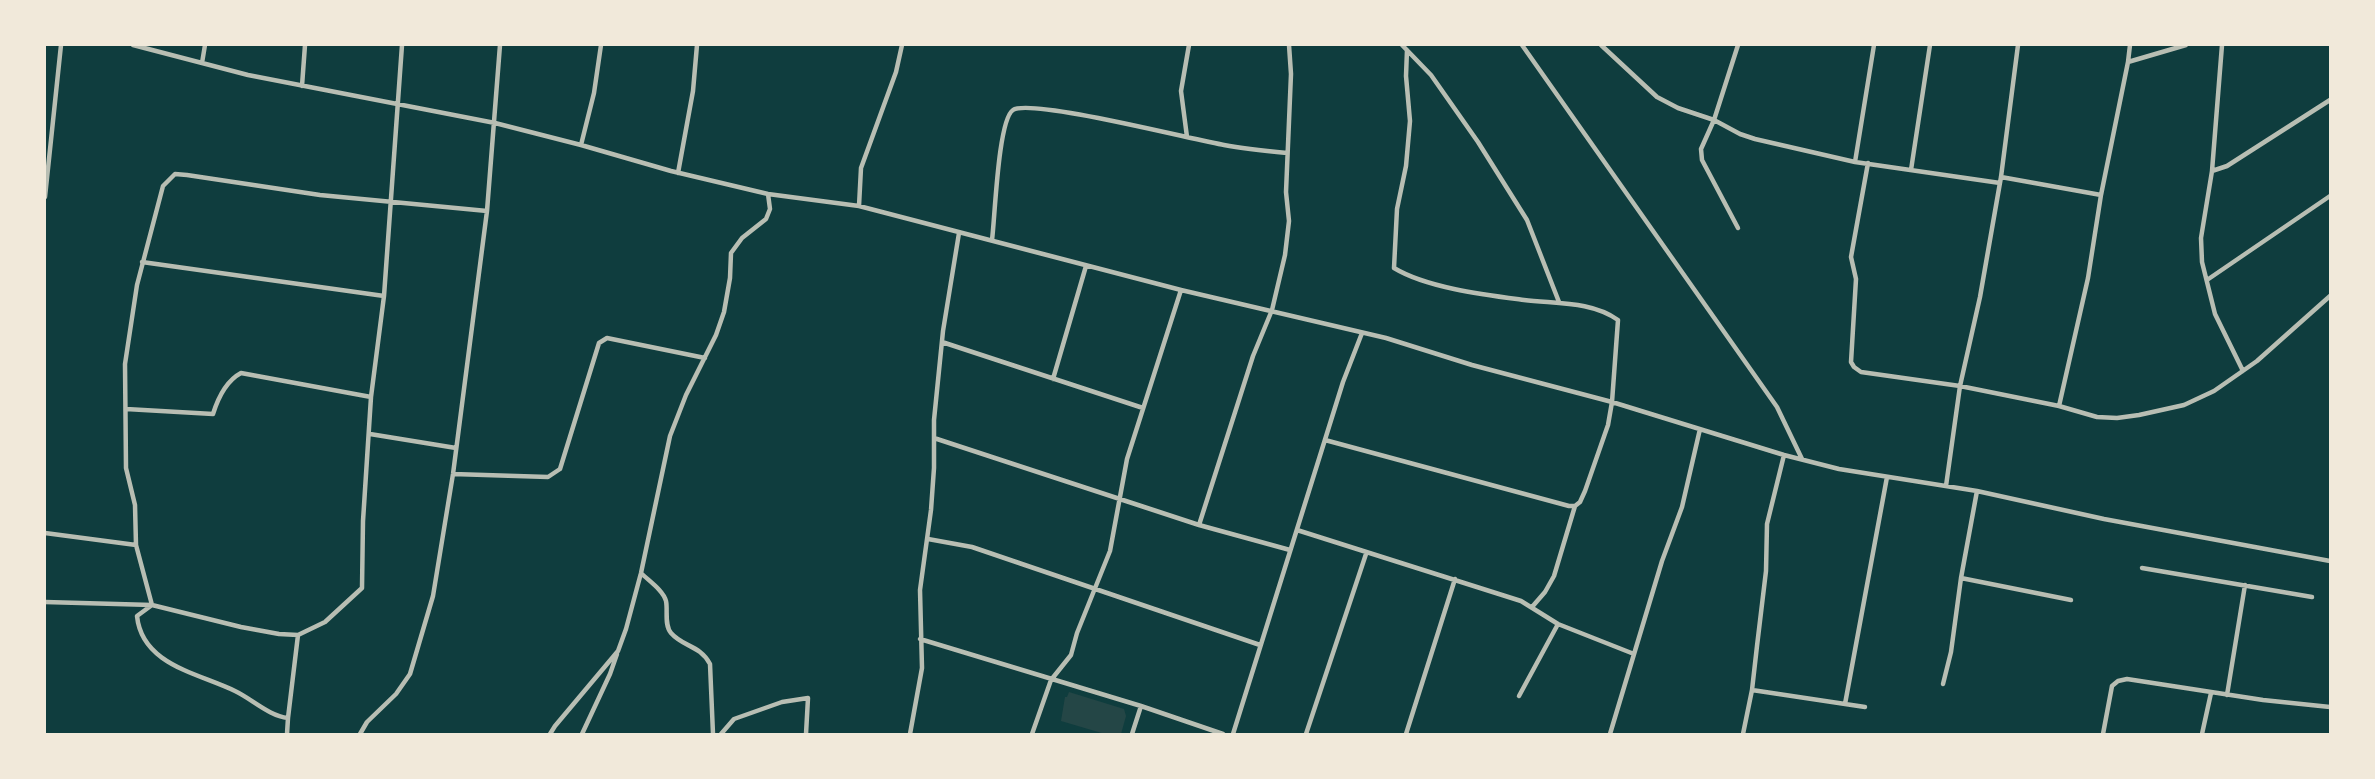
<!DOCTYPE html>
<html>
<head>
<meta charset="utf-8">
<style>
  body { margin:0 }
  #map { position:relative; width:2375px; height:779px; overflow:hidden; background:#0f3d3e; font-family:"DM Sans",sans-serif }
  canvas { display:block }
  .frame { position:absolute; inset:0; border:46px solid #f1e9da; pointer-events:none }
</style>
</head>
<body>
<div id="map">
<canvas width="2375" height="779"></canvas>
<div class="frame"></div>
</div>
<script>
const ctx = document.querySelector('canvas').getContext('2d');
ctx.lineJoin = 'round';
function paint(path, color) { ctx.fillStyle = color; ctx.fill(path, 'evenodd'); }
function trace(path, color, width, dash) { ctx.strokeStyle = color; ctx.lineWidth = width; ctx.lineCap = dash ? 'butt' : 'round'; ctx.setLineDash(dash || []); ctx.stroke(path); }
const green = new Path2D(`
  M1069 692 1124 709 1126 716 1121 734H1105L1061 721 1065 697H1067Z`);
const minor = new Path2D(`
  M133 45 248 75 495 123 581 145 671 171 768 194 859 206 1181 290 1386 338 1472 365 1612 402 1784 455 1839 469 1977 491 2104 519 2330 561
  M1402 45 1431 75 1478 142 1527 220 1559 302
  M1522 45 1777 407 1802 459
  M1601 45 1657 97 1678 108 1714 120 1740 134 1755 139 1855 162 2000 183
  M1738 45 1714 120 1701 149 1702 160 1738 228
  M1407 50 1406 76 1410 121 1406 166 1397 209 1394 268C1427 288 1486 295 1524 300 1556 304 1591 301 1618 320L1612 402 1608 425 1585 491 1580 502 1575 506 1554 576 1545 592 1532 607
  M2128 62 2186 45
  M202 63 205 45
  M302 86 305 45
  M1187 137 1181 91 1189 45
  M581 145 594 93 601 45
  M1855 162 1874 45
  M1868 163 1851 257 1856 279 1851 362 1854 367 1861 372 1960 386 2059 406 2097 417 2117 418 2139 415 2184 405 2214 391 2257 361 2330 296
  M1911 170 1930 45
  M2212 171 2222 45
  M678 173 693 91 697 45
  M2001 177 2101 195
  M45 197 61 45
  M859 206 861 168 896 72 902 45
  M992 240C995 218 998 120 1013 110 1030 98 1194 140 1224 145 1245 149 1266 151 1287 153
  M142 262 384 296
  M2207 280 2330 196
  M942 342 1143 408
  M2243 371 2215 314 2202 262 2201 238 2212 171 2227 166 2330 100
  M1053 379 1086 266
  M2059 406 2088 278 2101 195 2128 62 2130 45
  M126 409 213 414C218 398 226 381 241 373L371 397
  M370 434 456 448
  M934 438 1199 525 1290 550
  M1325 440 1569 506H1575
  M453 474 548 477 560 469 599 343 607 338 705 358
  M1946 486 1960 386 1980 297 2001 177 2018 45
  M1199 525 1253 356 1272 310 1285 255 1289 221 1286 192 1291 74 1289 45
  M1297 530 1521 601 1558 624 1634 654
  M45 533 136 545
  M928 539 972 547 1260 645
  M2142 568 2312 597
  M641 573C649 581 663 590 666 601 668 610 664 625 671 633 683 647 700 645 710 664L713 734
  M1961 578 2071 600
  M45 602 152 605 241 627 279 634 298 635 325 622 362 588 363 521 371 397 384 296 402 45
  M298 635 288 718C269 716 252 699 235 691 198 673 142 665 137 616L152 605 136 545 135 505 126 468 125 364 137 285 163 186 175 174 187 175 320 195 487 211
  M920 639 1141 706 1223 734
  M1943 684 1951 652 1961 578 1977 491
  M1752 690 1865 707
  M2227 695 2245 585
  M1519 696 1558 624
  M1845 704 1887 477
  M287 734 288 718
  M360 734 367 722 396 694 410 674 433 596 453 474 487 211 500 45
  M550 734 555 726 618 651 626 629 641 573 670 436 686 395 716 335 724 312 730 278 731 253 742 238 766 219 770 209 768 194
  M582 734 610 674 617 654
  M721 734 734 719 782 702 808 698 806 734
  M910 734 922 668 920 590 931 510 934 468V420L943 331 959 233
  M1032 734 1051 680 1071 655 1077 633 1110 551 1127 459 1181 290
  M1132 734 1141 706
  M1233 734 1343 382 1362 333
  M1306 734 1366 554
  M1406 734 1455 579
  M1610 734 1662 561 1682 507 1700 429
  M1743 734 1752 690 1757 646 1766 571 1767 524 1784 455
  M2103 734 2112 686 2118 681 2127 679 2263 700 2330 707
  M2202 734 2211 693`);
paint(green, '#244646');
trace(minor, '#b8beb3', 4.5);
</script>
</body>
</html>
